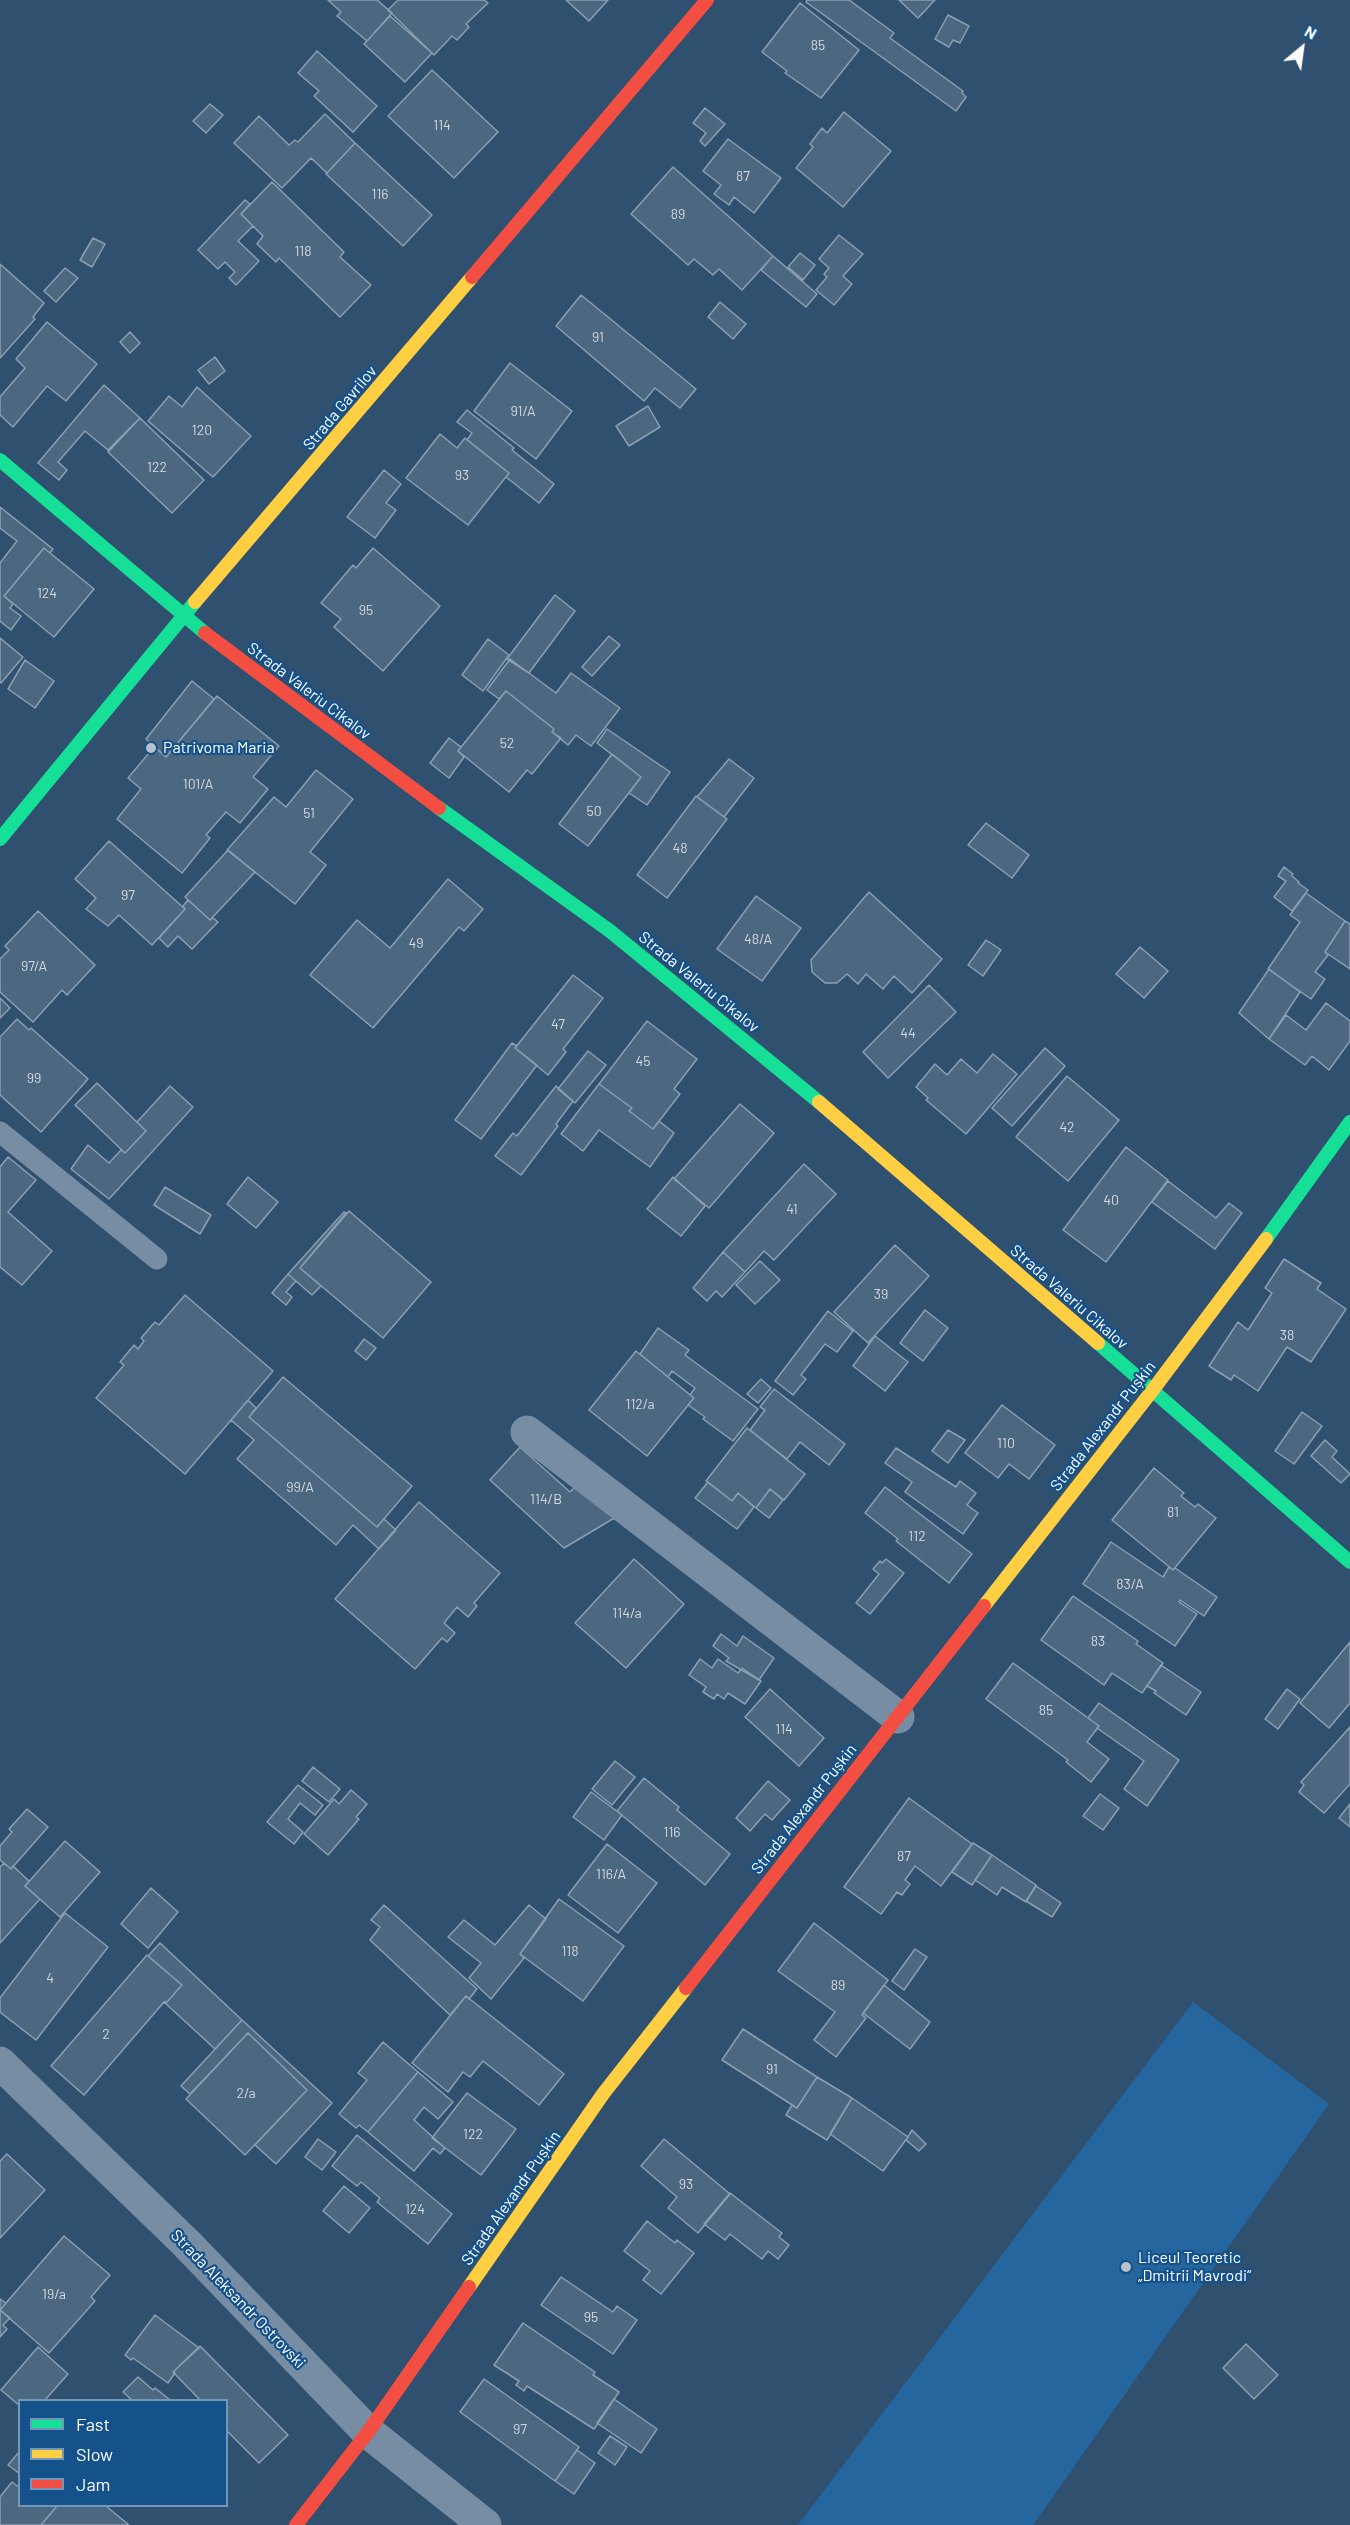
<!DOCTYPE html>
<html>
<head>
<meta charset="utf-8">
<style>
  body { margin:0 }
  #map { position:relative; width:1350px; height:2525px; overflow:hidden; background:#30506f; font-family:Barlow,sans-serif }
  canvas { display:block }
  .legend { position:absolute; left:18px; top:2399px; width:210px; height:108px; box-sizing:border-box; background:#15518a; border:2px solid #7397b9; margin:0; padding:8px 10px; list-style:none; font-size:18px; color:#fff }
  .legend li { display:flex; align-items:center; gap:12px; height:30px }
  .legend b { width:30px; border:2px solid #7397b9 }
  .north { position:absolute; left:1272px; top:18px; width:60px; height:60px; -webkit-text-stroke:4px #15518a; paint-order:stroke; rotate:29deg; font-size:16px; font-weight:700; line-height:24px; text-align:center; color:#fff }
  .north::after { content:''; display:block; margin:auto; width:21px; height:27px; background:#fff; clip-path:polygon(50% 0,100% 100%,50% 72%,0 100%) }
</style>
</head>
<body>
<div id="map">
<canvas width="1350" height="2525"></canvas>
<ul class="legend">
<li><b style="height:8px;background:#16e098"></b>Fast</li>
<li><b style="height:8px;background:#ffcf43"></b>Slow</li>
<li><b style="height:8px;background:#f24e42"></b>Jam</li>
</ul>
<div class="north">N</div>
</div>
<script>
const ctx = document.querySelector('canvas').getContext('2d');
ctx.lineJoin = 'round';
function paint(path, color) { ctx.fillStyle = color; ctx.fill(path, 'evenodd'); }
function trace(path, color, width, dash) { ctx.strokeStyle = color; ctx.lineWidth = width; ctx.lineCap = dash ? 'butt' : 'round'; ctx.setLineDash(dash || []); ctx.stroke(path); }
function write(font, color, halo, rows, align = 'center') {
  ctx.font = font + ' Barlow,sans-serif'; ctx.lineWidth = 4.5; ctx.setLineDash([]); ctx.textBaseline = 'middle'; ctx.strokeStyle = halo; ctx.fillStyle = color; for (const [text, x, y, turn = 0] of rows) {
    ctx.save(); ctx.translate(x, y); ctx.rotate((+turn || 0) * Math.PI / 180); ctx.textAlign = isNaN(turn) ? turn : align; if (halo) ctx.strokeText(text, 0, 0); ctx.fillText(text, 0, 0); ctx.restore();
  }
}
const green = new Path2D(`
  M1193 2002 1329 2104 1033 2525H798Z`);
const building = new Path2D(`
  M328 0H377L392 13 367 41 337 16 341 12Z
  M398 0H484L488 3 466 24 469 27 457 40 452 36 434 55 388 10Z
  M566 0H608L589 21Z
  M807 0H849L894 33 890 38 963 91 962 93 966 97 956 111 806 2Z
  M899 0H935L918 18Z
  M800 3 859 50 821 98 785 73 787 71 762 52Z
  M948 15 969 26 960 43 953 40 949 47 935 39Z
  M390 16 432 53 405 82 364 44Z
  M317 51 377 106 353 132 314 96 319 91 298 73Z
  M432 70 498 132 454 178 388 116Z
  M210 104 223 115 206 133 193 121Z
  M705 108 725 124 705 146 700 141 706 133 693 123Z
  M844 112 891 151 843 207 796 168 813 147 810 144 822 128 827 133Z
  M325 114 355 143 327 173 311 158 282 188 234 143 259 116 289 145 295 140 298 142Z
  M728 139 781 178 754 213 734 197 729 205 714 194 721 185 703 171Z
  M355 143 432 215 403 246 326 174Z
  M673 167 773 256 742 290 719 269 713 275 694 259 688 265 631 214Z
  M272 182 344 252 340 257 371 285 340 317 279 258 276 262 257 244 263 236 241 214Z
  M245 200 250 204 241 214 253 226 238 241 259 261 236 285 229 278 235 272 225 262 218 269 198 250Z
  M839 235 863 254 843 276 852 284 834 305 816 290 827 277 824 274 829 268 819 259Z
  M93 238 105 244 92 267 80 260Z
  M800 253 815 265 803 280 788 267Z
  M773 256 817 294 806 307 761 270Z
  M0 264 44 303 33 317 35 319 0 358Z
  M65 268 78 278 56 302 44 291Z
  M581 295 696 389 680 408 655 388 644 401 556 326Z
  M720 302 746 324 733 339 708 317Z
  M47 322 97 364 66 401 47 386 13 427 0 415V397L25 368 16 359Z
  M130 332 140 343 130 353 120 342Z
  M215 357 225 371 209 384 198 370Z
  M510 363 572 411 536 459 474 411Z
  M104 385 140 418 108 450 85 431 58 462 67 470 59 480 38 463Z
  M197 387 251 436 213 477 148 421 169 396 182 407Z
  M648 406 660 427 629 446 616 426Z
  M467 410 514 448 512 450 554 484 539 503 506 477 509 473 467 440 472 433 457 422Z
  M140 418 204 480 172 513 108 452Z
  M440 434 457 448 465 438 509 473 468 525 406 478Z
  M384 470 401 484 386 503 396 510 375 538 347 517Z
  M0 507 53 549 50 553 44 548 4 596 13 604 10 608 21 616 11 630 0 621V563L17 541 0 528Z
  M44 548 94 589 54 637 4 596Z
  M373 548 440 606 383 671 334 627 341 619 321 603 353 565 356 568Z
  M555 595 575 611 529 673 507 659Z
  M609 636 620 645 592 676 582 667Z
  M0 638 23 657 1 683 0 682Z
  M488 639 509 655 483 691 462 675Z
  M510 659 556 693 571 673 620 708 591 746 576 735 568 745 552 732 554 729 506 691 499 699 487 690Z
  M25 660 54 681 35 708 8 689Z
  M192 681 214 699 166 757 146 739Z
  M506 691 554 729 552 732 561 738 532 774 527 770 509 792 458 751Z
  M217 696 279 746 253 777 268 789 240 823 226 812 206 835 210 838 182 873 117 819 141 789 128 778 154 747 166 757Z
  M607 729 670 772 647 805 629 793 641 777 597 743Z
  M449 738 461 747 458 751 464 757 449 778 430 763Z
  M612 754 641 777 588 846 559 824Z
  M729 759 754 778 724 817 697 797Z
  M316 770 353 799 310 852 326 865 295 904 227 850 274 797 286 807Z
  M696 796 727 819 667 898 637 875Z
  M986 823 1029 855 1012 878 968 845Z
  M109 841 185 909 152 945 119 915 108 926 86 909 96 898 75 879Z
  M228 850 255 872 210 920 185 897Z
  M1284 867 1293 874 1292 876 1299 882 1298 883 1308 890 1292 911 1274 897 1286 881 1278 876Z
  M448 879 483 909 464 931 459 927 373 1028 310 975 357 920 390 948Z
  M869 892 942 959 912 993 894 976 883 989 866 974 858 984 847 974 837 983H825L812 972 811 960Z
  M1306 893 1345 921 1325 952 1328 955 1315 972 1325 979 1311 999 1268 969 1300 922 1290 915Z
  M756 896 801 928 762 981 717 949Z
  M188 900 210 920 213 918 218 922 192 949 178 936 168 947 159 938 185 909 183 906Z
  M38 911 95 965 67 995 62 990 33 1022 0 992V959L9 950 5 946Z
  M1345 921 1350 924V969L1325 952Z
  M986 940 1001 950 983 976 968 965Z
  M1140 947 1168 971 1144 998 1116 974Z
  M1269 969 1300 992 1269 1039 1239 1013Z
  M573 975 603 998 563 1049 566 1052 548 1075 515 1048Z
  M929 985 956 1012 888 1078 863 1052Z
  M0 998 10 1008 0 1018Z
  M1326 1003 1350 1021V1041L1329 1070 1312 1056 1305 1065 1269 1039 1286 1015 1306 1030Z
  M17 1019 29 1030 31 1028 88 1079 41 1132 0 1095V1037Z
  M647 1021 697 1059 674 1089 680 1094 653 1129 629 1111 632 1108 599 1084Z
  M512 1043 517 1046 515 1048 537 1065 481 1139 455 1120Z
  M1045 1048 1065 1066 1012 1126 992 1108Z
  M588 1051 606 1065 575 1103 558 1089Z
  M993 1054 1017 1074 966 1134 926 1100 928 1098 916 1087 935 1064 947 1075 961 1059 977 1073Z
  M1067 1076 1119 1120 1068 1181 1016 1137Z
  M97 1083 146 1131 125 1153 75 1105Z
  M599 1084 632 1108 629 1111 653 1129 659 1121 674 1133 650 1167 599 1130 583 1151 561 1134Z
  M170 1086 193 1107 109 1199 71 1169 88 1145 109 1163 121 1150 125 1153 146 1131 137 1122Z
  M556 1086 573 1101 556 1124 558 1126 521 1175 495 1156 513 1133 517 1136Z
  M740 1104 774 1133 709 1208 674 1179Z
  M1126 1147 1168 1180 1106 1262 1063 1230Z
  M8 1157 36 1180 8 1212 52 1251 22 1285 0 1267V1167Z
  M804 1164 836 1194 774 1260 764 1251 745 1272 723 1252Z
  M248 1177 278 1202 256 1228 227 1204Z
  M673 1177 705 1206 681 1236 647 1209Z
  M1168 1181 1216 1218 1229 1203 1242 1213 1215 1249 1152 1202Z
  M165 1187 211 1215 200 1234 154 1205Z
  M349 1211 431 1282 383 1338 300 1268Z
  M344 1212 346 1213 300 1268 321 1286 312 1295 288 1274Z
  M895 1245 929 1276 868 1343 834 1312Z
  M723 1252 745 1272 722 1297 716 1291 707 1301 693 1288Z
  M1284 1259 1321 1283 1317 1289 1346 1309 1311 1362 1287 1347 1258 1391 1234 1375 1231 1380 1209 1366 1238 1322 1248 1330 1272 1293 1265 1288Z
  M760 1261 780 1280 755 1304 736 1285Z
  M288 1274 296 1281 286 1292 292 1297 286 1305 272 1293Z
  M185 1295 273 1371 185 1474 96 1398 124 1365 120 1362 134 1345 138 1349 144 1341 141 1338 155 1322 159 1325Z
  M925 1310 948 1328 923 1361 900 1343Z
  M828 1311 853 1331 837 1352 825 1344 801 1375 806 1379 793 1395 775 1381Z
  M658 1328 689 1350 685 1355 758 1409 733 1441 703 1419 705 1417 688 1405 694 1398 690 1395 695 1388 672 1371 668 1377 640 1354Z
  M875 1336 908 1362 885 1391 853 1366Z
  M364 1339 376 1348 366 1360 355 1351Z
  M636 1351 694 1398 647 1456 589 1410Z
  M283 1377 412 1486 377 1527 249 1417Z
  M761 1379 771 1388 758 1403 747 1394Z
  M774 1389 845 1444 829 1465 800 1442 787 1459 750 1430 765 1410 760 1407Z
  M248 1400 256 1408 249 1417 377 1527 384 1519 396 1530 379 1549 353 1525 336 1545 237 1459 254 1440 231 1420Z
  M1002 1405 1055 1445 1029 1479 1009 1464 998 1478 965 1453Z
  M1302 1412 1322 1426 1294 1464 1275 1451Z
  M747 1428 805 1474 784 1500 770 1489 756 1508 738 1493 732 1501 706 1481Z
  M948 1430 965 1440 948 1463 932 1451Z
  M1325 1440 1337 1451 1332 1457 1350 1474 1341 1483 1311 1456Z
  M520 1447 570 1492 577 1485 616 1517 564 1548 490 1480Z
  M896 1448 956 1487 960 1481 976 1493 967 1505 978 1513 963 1534 905 1492 912 1482 885 1463Z
  M1154 1468 1184 1493 1181 1496 1195 1507 1198 1504 1216 1518 1173 1570 1112 1520Z
  M708 1482 732 1501 738 1493 754 1507 737 1529 695 1498Z
  M885 1487 972 1554 949 1583 896 1541 898 1539 865 1513Z
  M770 1489 783 1500 769 1518 756 1508Z
  M419 1502 500 1573 474 1603 477 1606 468 1617 457 1607 444 1623 455 1633 447 1642 442 1638 415 1669 335 1599Z
  M1111 1542 1163 1577 1169 1567 1173 1570 1175 1568 1217 1597 1204 1616 1180 1600 1179 1602 1197 1614 1175 1646 1083 1584Z
  M634 1559 684 1604 626 1668 575 1623Z
  M886 1559 904 1573 870 1614 856 1603 879 1574 873 1569 880 1561 882 1563Z
  M1073 1596 1138 1641 1136 1644 1163 1663 1142 1693 1112 1673 1104 1685 1041 1640Z
  M721 1634 737 1646 743 1636 774 1658 759 1680 726 1661 729 1658 713 1646Z
  M1350 1642V1703L1329 1728 1300 1703Z
  M700 1659 712 1668 718 1659 738 1673 742 1668 761 1681 745 1704 728 1693 724 1699 717 1694 714 1699 703 1692 706 1687 689 1675Z
  M1013 1663 1099 1726 1087 1742 1109 1759 1091 1782 1066 1762 1068 1760 986 1699Z
  M1161 1665 1201 1692 1186 1715 1154 1693 1156 1691 1147 1686Z
  M770 1689 824 1738 799 1766 745 1717Z
  M1287 1689 1300 1699 1278 1729 1265 1719Z
  M1099 1703 1179 1760 1147 1806 1124 1789 1144 1761 1097 1728 1099 1726 1088 1718Z
  M1350 1727V1784L1324 1813 1299 1792 1304 1785 1301 1782Z
  M615 1761 635 1777 612 1805 592 1789Z
  M313 1767 340 1789 329 1802 302 1781Z
  M644 1778 679 1807 677 1810 730 1854 705 1885 617 1811Z
  M768 1781 790 1800 772 1820 765 1814 750 1831 736 1818Z
  M298 1785 323 1805 315 1815 300 1803 288 1819 303 1832 294 1844 267 1822Z
  M351 1790 367 1804 356 1817 359 1819 328 1855 304 1834 334 1799 339 1804Z
  M591 1792 622 1815 604 1840 573 1817Z
  M1100 1794 1119 1808 1103 1830 1083 1816Z
  M909 1798 972 1844 941 1886 915 1866 905 1880 910 1884 902 1895 897 1892 881 1914 844 1887Z
  M1350 1804V1827L1339 1818Z
  M27 1809 48 1827 11 1869 0 1860V1846L12 1832 9 1829Z
  M65 1841 100 1872 60 1917 25 1886Z
  M973 1843 992 1855 972 1885 952 1872Z
  M607 1844 657 1883 618 1933 568 1895Z
  M992 1855 1036 1885 1026 1902 1002 1887 997 1895 975 1880Z
  M4 1863 11 1869 13 1866 29 1881 25 1886 40 1899 0 1943V1867Z
  M1036 1886 1061 1903 1052 1917 1026 1901Z
  M151 1888 178 1912 148 1948 121 1924Z
  M559 1899 624 1946 583 2001 520 1954Z
  M384 1905 477 1989 469 1999 466 1996 450 2015 370 1940 380 1927 371 1920Z
  M529 1905 546 1919 520 1954 524 1958 491 1999 469 1978 481 1963 448 1937 464 1920 495 1945Z
  M65 1913 108 1947 36 2040 0 2012V1998Z
  M814 1923 888 1980 862 2015 866 2018 836 2057 814 2040 835 2012 778 1971Z
  M160 1943 242 2020 215 2049 164 2002H167L182 1985 148 1956Z
  M915 1949 927 1957 904 1990 892 1981Z
  M147 1955 182 1985 167 2002H164L84 2095 51 2066Z
  M884 1985 930 2022 910 2049 863 2013Z
  M466 1996 564 2074 539 2105 483 2061 470 2077 463 2072 448 2092 412 2063Z
  M242 2020 332 2103 276 2164 255 2145 307 2090 248 2033 190 2094 181 2086Z
  M743 2029 817 2077 797 2108 722 2060Z
  M248 2033 307 2090 245 2155 186 2099Z
  M383 2042 418 2072 368 2132 359 2125 356 2128 339 2114 367 2080 358 2073Z
  M418 2072 453 2102 438 2119 424 2107 414 2120 445 2148 440 2154 433 2148 414 2171 368 2132Z
  M817 2077 852 2098 827 2140 786 2115 792 2105 797 2108Z
  M467 2093 516 2129 481 2175 432 2138Z
  M852 2098 908 2137 883 2171 830 2134Z
  M912 2130 926 2144 919 2151 906 2140Z
  M357 2135 452 2214 428 2244 377 2202 380 2198 361 2182 357 2186 332 2166Z
  M318 2139 336 2152 322 2170 305 2157Z
  M664 2139 730 2194 698 2233 668 2208 677 2197 641 2166Z
  M7 2154 45 2190 0 2238V2161Z
  M344 2186 370 2208 349 2233 323 2211Z
  M730 2193 782 2233 779 2237 789 2245 778 2259 768 2251 762 2259 730 2234 725 2240 704 2224Z
  M647 2221 675 2243 677 2240 694 2253 661 2294 643 2280 650 2271 624 2251Z
  M64 2236 110 2275 91 2297 95 2301 49 2353 0 2310Z
  M561 2277 613 2312 617 2306 637 2320 613 2354 541 2305Z
  M0 2299 6 2303 0 2310 10 2318 3 2325 7 2329 0 2337Z
  M155 2315 199 2348 173 2372 175 2373 168 2383 133 2358 131 2360 125 2355Z
  M523 2323 595 2372 593 2375 619 2392 594 2429 527 2386 524 2391 516 2385 519 2381 494 2365Z
  M1246 2344 1278 2375 1254 2399 1223 2368Z
  M200 2346 288 2435 259 2463 226 2430V2400H200L173 2372Z
  M38 2347 68 2374 45 2400H20V2406L1 2390Z
  M138 2377 153 2390 155 2388 170 2400H132L123 2392Z
  M484 2379 579 2447 555 2481 460 2412Z
  M614 2399 657 2429 641 2453 597 2423Z
  M610 2436 627 2447 615 2465 598 2453Z
  M577 2450 595 2463 574 2494 555 2481Z
  M20 2451V2474L8 2465Z
  M12 2482 20 2488V2506H57L41 2525H0V2497Z
  M57 2506H106L129 2525H41Z`);
const lane = new Path2D(`
  M0 1132 157 1259`);
const street = new Path2D(`
  M527 1432 898 1717
  M0 2063 186 2243 368 2432 485 2525`);
const fast = new Path2D(`
  M0 460 205 633
  M439 808 610 931 819 1102
  M0 839 195 602
  M1266 1239 1350 1122
  M1098 1343 1350 1562`);
const slow = new Path2D(`
  M195 602 472 277
  M819 1102 1098 1343
  M984 1606 1152 1391 1266 1239
  M469 2287 603 2094 686 1988`);
const jam = new Path2D(`
  M472 277 707 0
  M205 633 439 808
  M686 1988 984 1606
  M296 2525 368 2432 469 2287`);
const markers = [
  [151,748,6,"#b7c2cd"],
  [1126,2267,6,"#b7c2cd"]
];
const numberNames = [
  ["85",818,45],
  ["114",442,125],
  ["87",743,176],
  ["116",380,194],
  ["89",678,214],
  ["118",303,251],
  ["91",598,337],
  ["91/A",523,411],
  ["120",202,430],
  ["122",157,467],
  ["93",462,475],
  ["124",47,593],
  ["95",366,610],
  ["52",507,743],
  ["101/A",198,784],
  ["50",594,811],
  ["51",309,813],
  ["48",680,848],
  ["97",128,895],
  ["48/A",758,939],
  ["49",416,943],
  ["97/A",34,966],
  ["47",558,1024],
  ["44",908,1033],
  ["45",643,1061],
  ["99",34,1078],
  ["42",1067,1127],
  ["40",1111,1200],
  ["41",792,1209],
  ["39",881,1294],
  ["38",1287,1335],
  ["112/a",640,1404],
  ["110",1006,1443],
  ["99/A",300,1487],
  ["114/B",546,1499],
  ["81",1173,1512],
  ["112",917,1536],
  ["83/A",1130,1584],
  ["114/a",627,1613],
  ["83",1098,1641],
  ["85",1046,1710],
  ["114",784,1729],
  ["116",672,1832],
  ["87",904,1856],
  ["116/A",611,1874],
  ["118",570,1951],
  ["4",50,1978],
  ["89",838,1985],
  ["2",106,2034],
  ["91",772,2069],
  ["2/a",246,2093],
  ["122",473,2134],
  ["93",686,2184],
  ["124",415,2209],
  ["19/a",54,2294],
  ["95",591,2317],
  ["97",520,2429]
];
const streetNames = [
  ["Strada Gavrilov",340,408,-50],
  ["Strada Valeriu Cikalov",309,691,37],
  ["Strada Valeriu Cikalov",699,982,39],
  ["Strada Valeriu Cikalov",1069,1297,41],
  ["Strada Alexandr Pușkin",1103,1426,-52],
  ["Strada Alexandr Pușkin",804,1809,-52],
  ["Strada Alexandr Pușkin",511,2198,-55],
  ["Strada Aleksandr Ostrovski",238,2299,46]
];
const poiNames = [
  ["Patrivoma Maria",163,748],
  ["Liceul Teoretic",1138,2258],
  ["„Dmitrii Mavrodi“",1138,2276]
];
paint(green, '#26669f');
paint(building, '#4c6780');
trace(building, '#8b9fb2', 1.5);
trace(lane, '#778da4', 21);
trace(street, '#778da4', 33);
trace(fast, '#16e098', 14);
trace(slow, '#ffcf43', 14);
trace(jam, '#f24e42', 14);
for (const [x, y, r, color] of markers) { const dot = new Path2D(); dot.arc(x, y, r, 0, 2 * Math.PI); ctx.fillStyle = color; ctx.fill(dot); trace(dot, '#15518a', 2); }
write('14px', '#d2d9df', null, numberNames);
write('16px', '#fff', '#15518a', streetNames);
write('16px', '#fff', '#15518a', poiNames, 'left');
</script>
</body>
</html>
